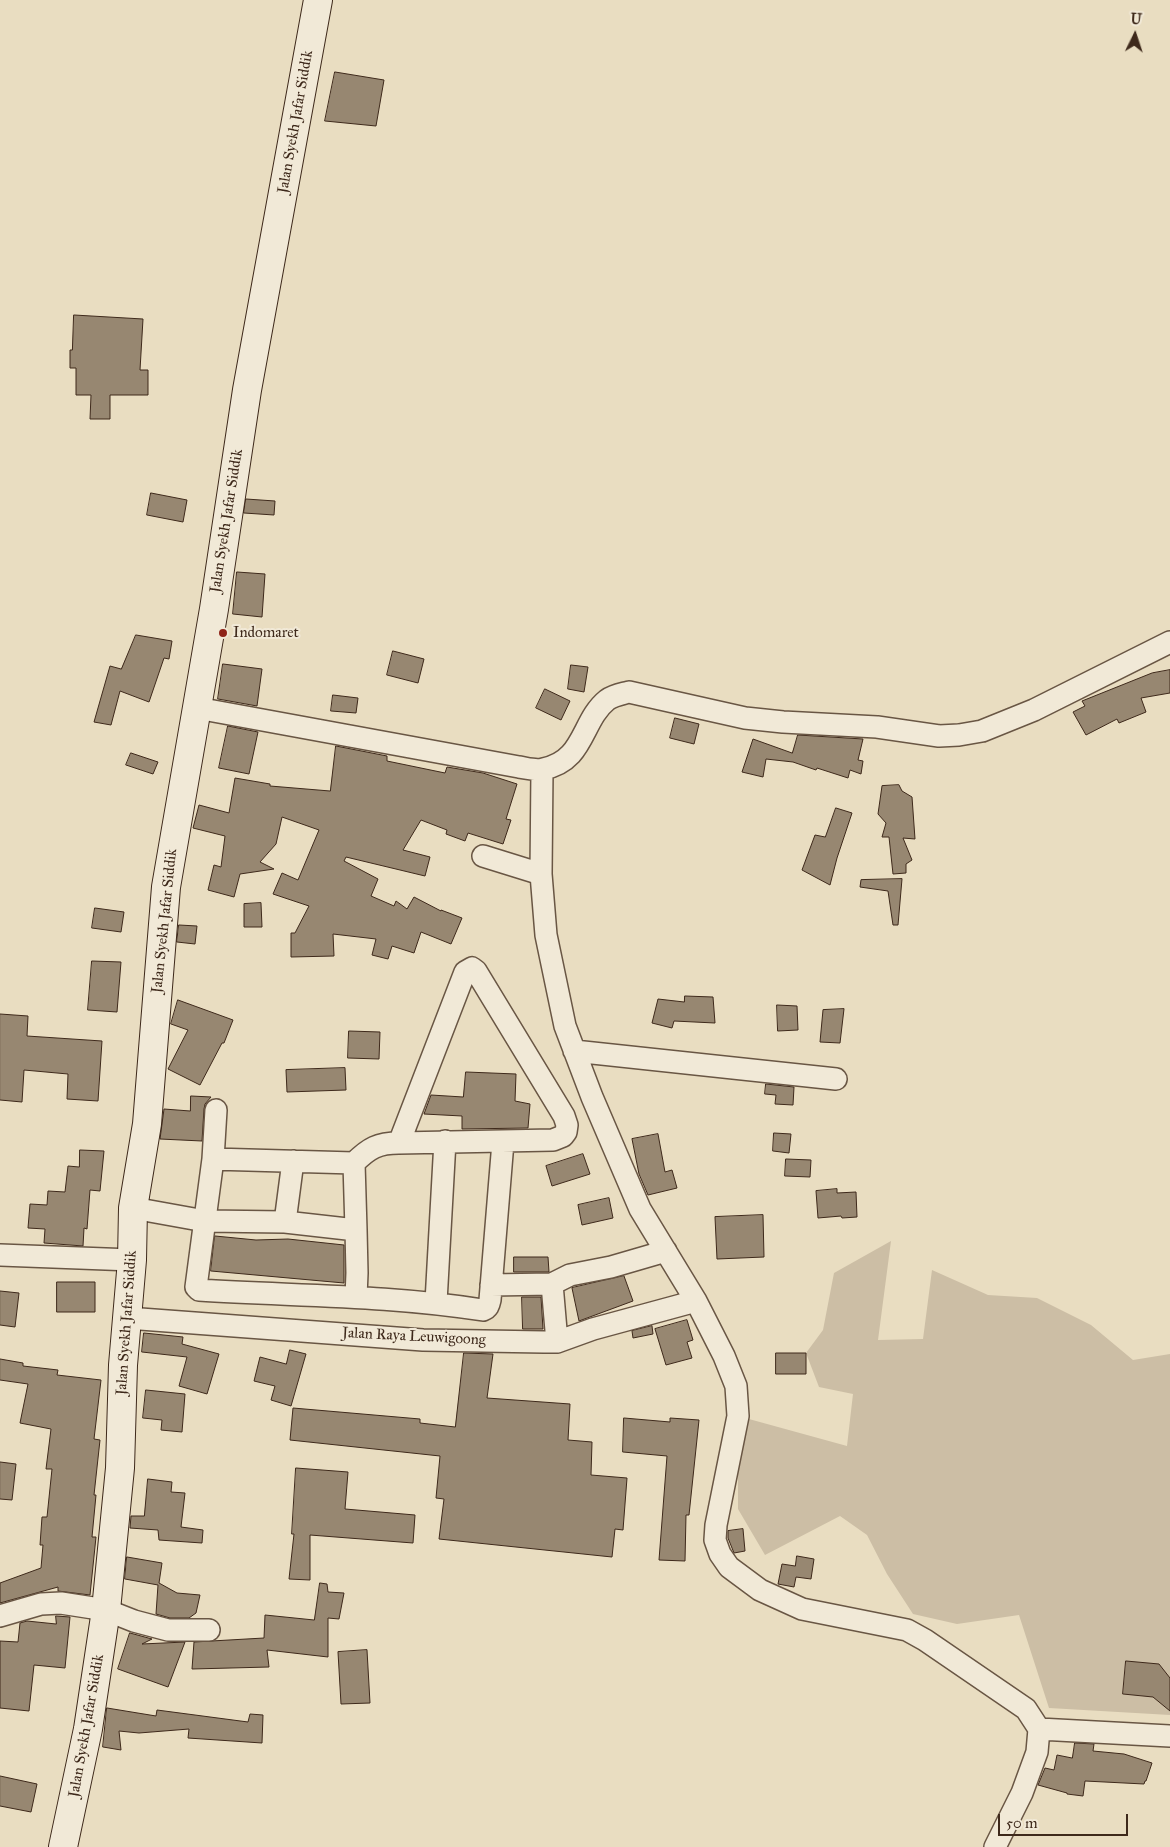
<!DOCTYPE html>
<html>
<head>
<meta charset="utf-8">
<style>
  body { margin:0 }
  #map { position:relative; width:1170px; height:1847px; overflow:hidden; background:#e9ddc1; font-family:"IM FELL Great Primer",serif }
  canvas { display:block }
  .north { position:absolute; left:1110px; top:10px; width:50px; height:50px; -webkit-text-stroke:4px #f1e9d7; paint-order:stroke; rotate:4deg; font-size:14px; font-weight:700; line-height:20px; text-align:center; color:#3e291b }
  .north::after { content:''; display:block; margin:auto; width:18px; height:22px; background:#3e291b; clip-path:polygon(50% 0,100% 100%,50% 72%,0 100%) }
  .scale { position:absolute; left:998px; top:1814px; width:130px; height:22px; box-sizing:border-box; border:2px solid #3e291b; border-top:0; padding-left:6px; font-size:15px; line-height:18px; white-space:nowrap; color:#3e291b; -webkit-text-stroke:4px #f1e9d7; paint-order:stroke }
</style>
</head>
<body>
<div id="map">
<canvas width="1170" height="1847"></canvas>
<div class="north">U</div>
<div class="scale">50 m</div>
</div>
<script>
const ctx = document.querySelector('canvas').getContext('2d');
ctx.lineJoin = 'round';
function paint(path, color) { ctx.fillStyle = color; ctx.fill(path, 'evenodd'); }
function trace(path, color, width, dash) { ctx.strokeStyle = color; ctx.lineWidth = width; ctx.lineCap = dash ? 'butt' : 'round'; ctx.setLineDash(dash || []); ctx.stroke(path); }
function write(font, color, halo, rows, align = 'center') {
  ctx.font = font + ' "IM FELL Great Primer",serif'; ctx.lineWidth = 4; ctx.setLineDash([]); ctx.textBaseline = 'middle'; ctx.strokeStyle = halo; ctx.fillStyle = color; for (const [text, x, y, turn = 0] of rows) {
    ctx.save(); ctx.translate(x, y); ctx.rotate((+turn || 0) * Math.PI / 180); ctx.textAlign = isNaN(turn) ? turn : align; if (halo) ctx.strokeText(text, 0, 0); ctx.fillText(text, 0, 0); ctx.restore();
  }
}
const green = new Path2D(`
  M891 1241 878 1340 923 1339 932 1270 988 1295 1037 1298 1091 1325 1133 1360 1170 1354V1715L1049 1708 1019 1615 957 1624 913 1614 887 1574 867 1535 840 1516 765 1555 738 1509V1416L847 1446 853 1394 819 1387 806 1353 823 1330 834 1273Z`);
const building = new Path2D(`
  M335 72 384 80 376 126 325 121Z
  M74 315 143 319 140 370H148V395H110V419H90L91 395H76V368H70V350H72Z
  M151 493 187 500 183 522 147 515Z
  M246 499 275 501 274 515 244 513Z
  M237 572 265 574 262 617 233 614Z
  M136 635 172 641 169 659 164 658 149 702 120 691 111 725 94 722 110 666 121 669Z
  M393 651 424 659 418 683 387 675Z
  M223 664 262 669 257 706 218 699Z
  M571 665 588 667 584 692 568 689Z
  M1170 670V693L1141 698 1146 712 1119 723 1117 719 1086 735 1073 712 1085 706 1082 701 1152 673Z
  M545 689 570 701 561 720 536 708Z
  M333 695 358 698 356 713 331 711Z
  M675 718 699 724 694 744 670 738Z
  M228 726 258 732 249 774 219 768Z
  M798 735 863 739 858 760 863 761 861 774 850 770 848 778 817 768 816 770 793 762 766 759 763 777 742 772 753 739 792 753Z
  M336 746 387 756V761L445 773 447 767 483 773 517 784 506 819 511 820 503 844 468 833 465 841 446 834 447 830 421 820 403 850 430 857 425 876 346 857 344 861 378 879 371 896 394 906 396 901 407 909 414 897 441 911V910L462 918 451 944 421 932 414 953 392 946 388 959 372 955 376 939 333 934 334 956 291 957V933H295L309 906 273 894 282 873 298 880 319 830 282 817 276 844 260 862 274 869 240 874 234 897 208 890 214 865 221 867 225 836 193 828 199 805 229 813 235 778 270 784V786L330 791Z
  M131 753 158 762 153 774 126 765Z
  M899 785 902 791 912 797 915 839 903 838 912 860 906 864V873L893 874 889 837H882L886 823 878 814 882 786Z
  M836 808 852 813 837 858 830 885 802 870 815 835 825 837Z
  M902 879 898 925H893L888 891 860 887 861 880Z
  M261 903 262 927H244V904Z
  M95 908 124 912 121 932 92 928Z
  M179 925 197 926 195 944 177 942Z
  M92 961 121 962 117 1012 88 1010Z
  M685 996 713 997 715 1023 674 1021 672 1028 652 1023 658 999 684 1002Z
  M178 1000 233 1020 224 1043H222L200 1085 168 1069 188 1030 171 1024Z
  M777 1005 797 1006 798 1030 778 1031Z
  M844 1009 840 1043 820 1042 823 1010Z
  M0 1014 28 1016 27 1036 102 1041 98 1101 67 1099 68 1074 24 1070 22 1102 0 1100Z
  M349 1031 380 1032 379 1059 348 1058Z
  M345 1068 346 1090 287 1092 286 1070Z
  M466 1072 516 1074 515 1101 530 1104 528 1128 462 1129V1116L424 1114 431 1095 463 1097Z
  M766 1084 794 1087 793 1105 775 1104 776 1095 765 1094Z
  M191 1096 211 1097 205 1104 204 1109 202 1141 160 1139 164 1109 190 1111Z
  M774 1133 791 1134 789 1153 773 1151Z
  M658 1134 665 1172 672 1170 677 1188 648 1195 639 1174 632 1139Z
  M80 1150 104 1151 100 1191 90 1190 87 1229 84 1228 83 1246 44 1243 45 1229 28 1228 30 1204 47 1205 48 1191 65 1192 68 1166 79 1167Z
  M583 1154 590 1174 552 1186 546 1166Z
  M786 1159 811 1160 810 1177 785 1176Z
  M837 1189V1193L856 1192 857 1217 842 1218 841 1216 818 1218 816 1191Z
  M609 1198 613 1218 582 1225 578 1205Z
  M763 1215 764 1257 717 1259 715 1217Z
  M215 1236 256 1240 288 1239 344 1245V1283L211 1271Z
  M514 1257H548L549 1272H514Z
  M624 1276 633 1301 579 1321 572 1288Z
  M57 1282H95V1312H57Z
  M0 1291 19 1293 15 1327 0 1325Z
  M522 1297H541L543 1329H523Z
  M687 1320 693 1340 687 1342 692 1358 666 1365 655 1329Z
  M652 1326 653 1334 633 1338 632 1331Z
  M144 1333 183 1337 182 1344 219 1354 207 1394 179 1386 187 1357 142 1352Z
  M290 1350 306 1354 291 1406 271 1400 275 1386 254 1381 260 1357 286 1364Z
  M464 1353 493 1354 487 1398 570 1404 568 1440 592 1442 591 1475 627 1478 623 1530 615 1529 612 1557 439 1539 444 1499 436 1498 440 1456 290 1440 293 1408 420 1419V1423L455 1427Z
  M776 1353H806V1374H776Z
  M0 1359 23 1363V1366L58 1370 57 1375 101 1380 94 1439 100 1440 94 1495H96L92 1537H96L90 1595 58 1591V1587L0 1603V1583L41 1568 43 1545H40L42 1517H47L52 1469H46L51 1429 20 1423 28 1384 0 1380Z
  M146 1390 185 1394 182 1432 161 1430 162 1420 143 1418Z
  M624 1418 670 1422V1418L699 1420 689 1515H686L685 1561 659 1560 667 1456 623 1452Z
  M0 1462 16 1464 12 1500 0 1499Z
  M296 1468 348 1472 345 1509 415 1515 413 1543 310 1535V1580L289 1579 294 1534H292Z
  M148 1479 172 1482 171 1492 185 1493 181 1527 203 1530 202 1543 159 1540 158 1530 130 1528 131 1516H144Z
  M743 1529 745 1551 734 1553 728 1538V1531Z
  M797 1556 814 1559 811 1579 796 1577 794 1587 778 1584 782 1564 795 1566Z
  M127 1557 162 1563 159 1583 177 1593 200 1595 196 1613 189 1618H170L156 1614 158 1585 125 1579Z
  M320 1583 327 1584 328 1592 344 1593 339 1619 328 1618V1657L267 1650 269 1667 192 1669 194 1642 264 1638 265 1615 314 1620Z
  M56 1616 70 1617 65 1668 34 1665 29 1711 0 1708V1641L18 1642 20 1623 27 1621 56 1624Z
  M130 1633 152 1639 142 1644 185 1642 168 1687 118 1669Z
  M367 1650 370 1703 341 1704 338 1652Z
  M1126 1661 1159 1664 1170 1678V1711L1153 1697 1123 1694Z
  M107 1708 156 1716 157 1710 248 1722 250 1714 263 1715 262 1743 188 1738 189 1729 139 1733 119 1731 121 1750 103 1747Z
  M1075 1743 1094 1744 1093 1751 1124 1754 1152 1763 1146 1781H1145L1144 1784 1085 1781 1083 1796 1067 1794V1793L1038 1785 1045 1768 1054 1770 1057 1755 1072 1758Z
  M0 1776 37 1784 31 1812 0 1806Z`);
const minor = new Path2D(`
  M197 708 519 767C526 768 536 771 543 769 585 761 581 721 607 700 614 695 622 694 629 692L745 718 783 722 877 727 939 736 959 735 982 731 1034 710 1170 642
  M542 770 541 874 546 935 565 1026 592 1097 640 1209 696 1301 724 1356 736 1386 738 1416 716 1525 715 1540 720 1554 729 1567 760 1590 802 1609 907 1630 925 1640 1026 1709 1039 1729 1037 1752 1022 1793 995 1847
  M483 856 541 874
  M574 1051 836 1079
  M216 1110 213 1159 196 1287 199 1290C294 1296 389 1295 483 1310 488 1308 489 1305 490 1300L503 1142
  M213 1159 354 1163
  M133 1208 205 1221 285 1222 356 1230 354 1163C369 1148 378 1143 399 1143L553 1140 563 1136 566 1132 567 1125 564 1116 476 971 472 968 465 972 399 1143
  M285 1222 293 1161
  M356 1230 357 1273 356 1297
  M0 1255 132 1260
  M491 1285 552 1284
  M436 1302 445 1141
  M127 1318 423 1340 544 1342H557L593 1329 696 1301
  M557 1342 552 1284 570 1275 611 1267 666 1251
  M0 1616 41 1604 61 1603 106 1610 134 1621 168 1630H209
  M1039 1729 1170 1736`);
const secondary = new Path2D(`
  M63 1847 88 1729 106 1610 120 1468 123 1365 132 1260 133 1208 147 1124 166 887 214 609 247 390 318 0`);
const markers = [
  [223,633,5,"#8f2418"]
];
const streetNames = [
  ["Jalan Syekh Jafar Siddik",296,122,-80],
  ["Jalan Syekh Jafar Siddik",227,521,-81],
  ["Jalan Syekh Jafar Siddik",165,921,-84],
  ["Jalan Syekh Jafar Siddik",127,1323,-86],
  ["Jalan Raya Leuwigoong",414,1337,3],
  ["Jalan Syekh Jafar Siddik",87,1726,-80]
];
const poiNames = [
  ["Indomaret",233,633]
];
paint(green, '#ccbea5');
paint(building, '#978771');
trace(building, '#3e291b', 1);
trace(minor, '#695644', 24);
trace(secondary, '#3e291b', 30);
trace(minor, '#f1e9d7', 21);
trace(secondary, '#f1e9d7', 28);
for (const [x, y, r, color] of markers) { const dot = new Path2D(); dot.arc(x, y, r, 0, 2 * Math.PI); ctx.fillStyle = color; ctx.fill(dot); trace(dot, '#f1e9d7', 2); }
write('15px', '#3e291b', '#f1e9d7', streetNames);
write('15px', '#3e291b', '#f1e9d7', poiNames, 'left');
</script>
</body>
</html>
